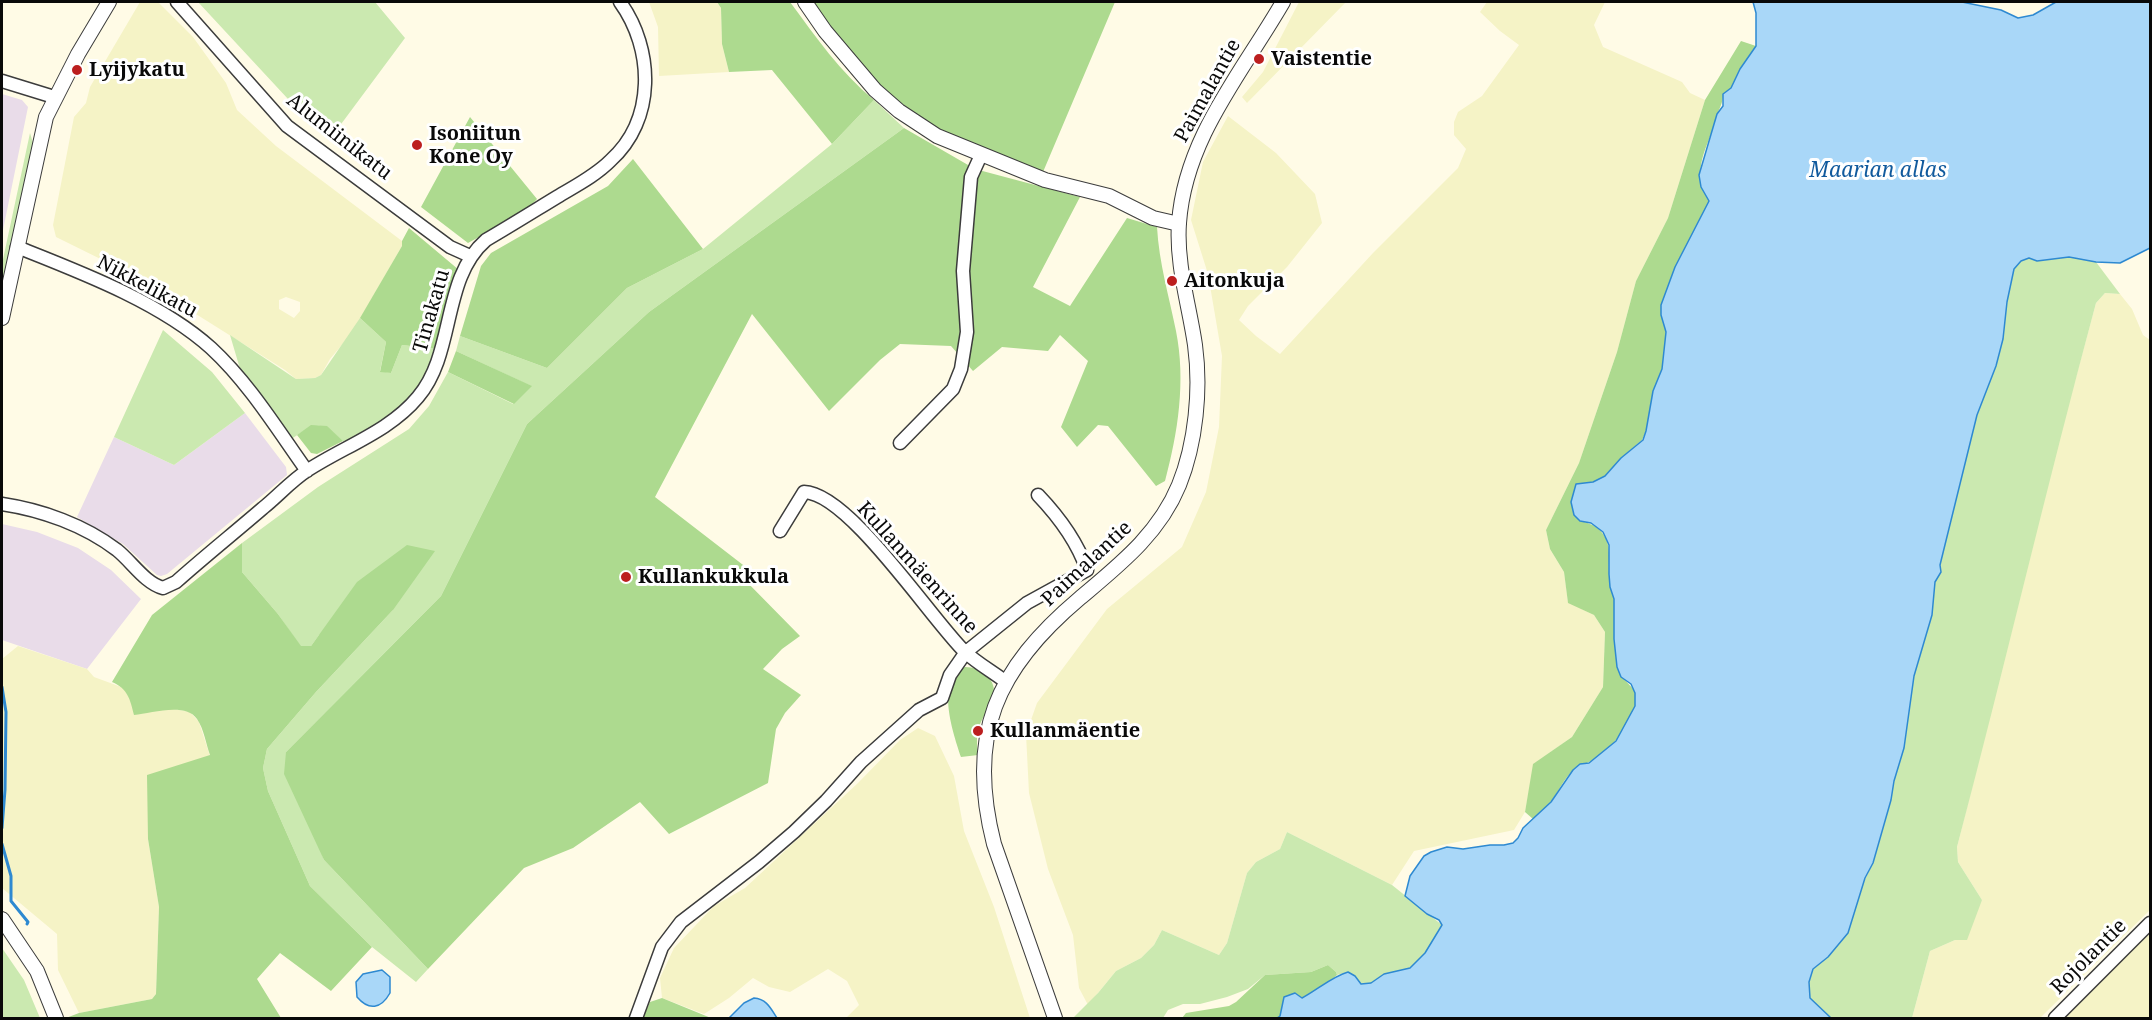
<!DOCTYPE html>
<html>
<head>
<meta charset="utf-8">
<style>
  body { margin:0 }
  #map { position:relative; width:2152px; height:1020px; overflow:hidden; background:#fffbe6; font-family:"Noto Serif",serif }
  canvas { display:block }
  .frame { position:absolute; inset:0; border:3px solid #090909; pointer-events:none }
</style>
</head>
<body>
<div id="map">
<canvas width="2152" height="1020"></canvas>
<div class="frame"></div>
</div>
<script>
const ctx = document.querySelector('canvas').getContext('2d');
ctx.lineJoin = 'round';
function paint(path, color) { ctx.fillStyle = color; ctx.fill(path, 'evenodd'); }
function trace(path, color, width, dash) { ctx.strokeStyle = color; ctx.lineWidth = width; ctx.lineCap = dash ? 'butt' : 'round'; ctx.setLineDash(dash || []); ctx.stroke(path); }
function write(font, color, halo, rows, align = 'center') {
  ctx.font = font + ' "Noto Serif",serif'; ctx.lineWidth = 6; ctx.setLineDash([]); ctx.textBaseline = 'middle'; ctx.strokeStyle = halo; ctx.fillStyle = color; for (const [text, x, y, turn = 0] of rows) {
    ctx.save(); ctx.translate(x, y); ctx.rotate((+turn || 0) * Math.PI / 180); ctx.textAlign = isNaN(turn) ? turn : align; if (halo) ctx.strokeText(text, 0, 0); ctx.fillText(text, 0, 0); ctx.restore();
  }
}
const industrial = new Path2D(`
  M2 94 22 100 28 107 2 235Z
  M245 413 286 467 287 475 167 574 161 576 157 575 123 544 77 517 114 437 174 465Z
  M2 524 37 532 78 548 111 570 141 599 87 669 2 640Z`);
const farmland = new Path2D(`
  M140 2H158L193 37 226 83 237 110 276 146 402 241V246L352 333 330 359 321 375 315 378 296 379 285 370 137 277 56 237 53 225 74 117 86 103 90 87ZM286 297 300 302V311L294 318 279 309V300Z
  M649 2H717L721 8 722 44 729 72 659 76 658 27Z
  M1299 2H1346L1247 103 1242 97 1263 72Z
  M1487 2H1605L1594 25 1603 47 1682 82 1690 93 1705 100 1668 218 1636 281 1617 352 1579 463 1546 530 1550 549 1564 572 1568 602 1594 615 1605 632 1603 687 1572 737 1534 764 1525 812 1514 830 1414 851 1392 885 1287 832 1280 849 1256 862 1247 873 1227 943 1219 955 1162 930 1154 945 1141 958 1116 971 1088 1005 1079 988 1073 935 1048 869 1029 793 1026 734 1037 703 1107 609 1182 547 1206 492 1219 427 1222 356 1208 274 1191 220 1203 162 1228 116 1276 153 1315 194 1322 223 1287 267 1248 306 1239 320 1256 336 1280 354 1373 253 1458 168 1466 149 1454 135V122L1458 112 1482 96 1519 45 1500 31 1480 12Z
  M2105 293 2120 294 2132 309 2143 335 2150 340V910L2040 1018H1912L1930 951 1955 940 1982 900 1958 862 1957 847 2054 458 2096 303Z
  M18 646 87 669 94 677 124 688 131 701 190 712 199 722 210 756 148 839 159 907 156 994 152 999 79 1013 58 970 57 934 2 888V674L3 673 2 659Z
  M918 728 935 736 954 776 964 831 994 907 1030 1018H846L859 1005 847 981 828 969 790 992 769 987 753 978 729 998 704 1014 662 998 660 978 674 948 714 906 745 888 858 783 900 740Z
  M2150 923V1018H2055Z`);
const green = new Path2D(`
  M198 2H375L405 38 330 139 321 124 288 99Z
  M874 100 904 128 649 312 527 424 441 596 286 752 324 860 428 969 416 982 372 947 310 886 268 791 263 768 267 749 316 692 393 610 319 635 311 646H300L278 614 242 572V543L318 487 409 429 429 406 448 372 513 404 531 386 456 351 460 336 547 368 627 288 703 249 832 144Z
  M30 133 33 143 2 291V264Z
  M2069 257 2096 262 2120 294 2105 293 2096 303C2047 484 2005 666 1957 847L1958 862 1982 900 1967 940H1955L1930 951 1912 1018H1831L1810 998 1809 982 1813 969 1828 957 1873 863 1891 800 1894 781 1904 748 1914 676 1932 615 1935 582 1941 572 1940 565 1977 415 1996 366 2003 339 2007 302 2014 269 2021 261 2029 258 2038 261Z
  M360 318 386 342 380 371 391 373 402 345 437 349 420 388 388 419 345 443C320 420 318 421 290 440L243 379 230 335 296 379 315 378 321 375Z
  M163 330 212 372 245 413 174 465 114 437Z
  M1287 832 1392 885 1442 925 1425 953 1410 968 1384 974 1371 983 1361 984 1355 976 1348 972 1337 975 1336 972 1328 965 1311 972 1265 975 1248 989 1227 997 1200 1004H1183L1168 1010 1163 1018H1073L1098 993 1116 971 1141 958 1154 945 1162 930 1219 955 1227 943 1247 873 1256 862 1280 849Z
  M2 948 24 980 40 1018H2Z`);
const forest = new Path2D(`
  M717 2H790C816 37 840 72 874 100L832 144 772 70 729 72 722 44 721 8Z
  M811 2H1115L1043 172 986 150 929 124 883 89 845 47Z
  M1741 41 1756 46 1740 69 1731 88 1723 94C1723 104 1719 108 1717 116 1708 149 1689 169 1710 201L1675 267 1661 315 1666 332 1662 369 1653 391 1646 431 1642 440 1621 458 1605 476 1593 482 1576 484 1580 521C1589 523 1598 526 1603 534 1612 546 1608 559 1609 573 1609 583 1613 591 1614 600 1617 622 1612 646 1618 668 1621 684 1642 686 1635 707 1627 729 1610 752 1589 762 1583 765 1578 764 1573 770 1565 778 1559 790 1552 800 1547 807 1539 813 1533 819L1525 812 1533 764 1572 737 1603 687 1605 632 1594 615 1568 603 1564 572 1550 549 1546 530 1579 463 1617 352 1636 281 1668 218 1705 100Z
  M470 117 537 199 526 211 468 243 421 207Z
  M904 128 975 169 1080 197 1033 287 1070 306 1127 218 1157 227C1159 263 1169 296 1176 331 1186 381 1178 433 1165 481L1156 486 1108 426 1098 425 1077 447 1061 427 1088 361 1060 335 1048 351 1002 347 973 371 951 346 900 344 880 360 829 411 752 314 655 497 747 568 741 576 800 636 782 649 763 669 801 695 785 713 776 729 768 783 669 834 640 802 573 848 524 868 428 969 324 860 284 774 286 752 441 596 527 424 649 312Z
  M633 159 703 249 627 288 547 368 460 336 481 266 491 253 608 186Z
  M409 228 459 270 437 349 402 345 391 373 380 372 386 342 360 318 402 246V241Z
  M456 351 532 386 514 404 448 372Z
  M311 425 327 426 343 441 317 454 311 453 297 435Z
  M242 543V572L278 614 301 646H311L357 582 407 545 435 551 393 610 316 692 267 749 263 768 268 791 310 886 372 947 331 991 280 953 257 979 281 1018H66L79 1013 152 999 156 994 159 907 148 839 147 775 210 755C206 744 204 729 197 719 186 702 151 713 134 715 130 699 128 689 112 682L152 615Z
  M965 667C973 667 981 670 987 676 1004 692 985 710 979 727 976 737 977 745 978 755L961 757C954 735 934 680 965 667Z
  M1328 965 1336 972 1337 975 1326 985 1302 998 1295 993 1285 997 1280 1016 1277 1018H1182L1186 1013 1229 1006 1236 1002 1265 975 1311 972Z
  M662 998 711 1018H643L650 1002Z`);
const water = new Path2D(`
  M1753 2H1962L2001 10 2018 18 2033 15 2056 2H2150V248L2120 263 2096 262 2069 257 2037 261 2029 258 2021 261 2014 269 2007 302 2003 339 1996 366 1977 415 1940 565 1941 572 1935 582 1932 615 1914 676 1904 748 1894 781 1891 800 1873 863 1865 878 1848 933 1828 957 1813 969 1809 982 1810 998 1831 1018H1277L1280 1016 1284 997 1295 993 1302 998C1317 990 1333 976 1348 972L1355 976 1361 984 1371 983 1384 974 1410 968 1425 953 1442 925 1439 920 1427 914 1405 896 1410 876 1424 856 1431 852 1447 847 1463 849 1490 845H1504L1513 843 1518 838 1523 828 1551 802 1573 770 1580 764 1589 763 1616 741 1635 706V693L1631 684 1621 677 1617 667 1614 639V599L1610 587 1609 574V545L1603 532 1591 523 1580 521 1574 515 1571 502 1576 484 1593 482 1605 476 1621 458 1643 440 1646 431 1653 391 1662 369 1666 332 1661 315V305L1675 267 1709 201 1701 187 1699 175 1717 114 1723 106V94L1731 88 1740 69 1756 46V13Z
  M382 970 390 977V993C381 1009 369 1011 357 997L356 982 363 974Z
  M754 998C767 999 771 1009 777 1018H729L744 1003Z`);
const stream = new Path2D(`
  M2 687 6 712 5 790 2 828
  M2 844 11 876V901L28 922 27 924`);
const minor = new Path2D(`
  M177 2 287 126 450 247 470 256
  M2 81 54 97
  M17 247C80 272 160 302 211 348 249 383 277 429 307 471
  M900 443 953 389 961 369 967 332 963 271 971 177 981 155
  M2 504C42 510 84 525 117 550 132 562 145 583 163 588L176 582C204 557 234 533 263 508 278 496 292 480 308 470 345 446 390 431 418 397 456 352 441 279 486 240 510 226 534 211 557 197 575 186 595 176 610 161 656 120 654 49 620 2
  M780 531 804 492C849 493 931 619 965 652 977 663 993 672 1006 682
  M636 1018 662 947 681 922 759 862 794 832 826 801 861 762 919 710 942 698 950 675 966 652 1027 603 1087 570C1077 541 1059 517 1038 495
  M2055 1018 2150 923`);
const tertiary = new Path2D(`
  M805 2 825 31 875 90 899 111 937 136 1045 180 1109 196 1153 218 1179 224
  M2 318 46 117 78 54 109 2
  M2 919 37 971 56 1018
  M1055 1018 994 844C966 735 996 669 1080 598 1119 565 1159 534 1179 485 1196 443 1201 389 1195 345 1189 304 1176 264 1179 223 1185 138 1242 73 1283 2`);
const markers = [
  [1259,59,6,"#bc1f1f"],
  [77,70,6,"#bc1f1f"],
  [417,145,6,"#bc1f1f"],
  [1172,281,6,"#bc1f1f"],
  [626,577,6,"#bc1f1f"],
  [978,731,6,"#bc1f1f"]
];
const poiNames = [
  ["Vaistentie",1271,59],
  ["Lyijykatu",89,70],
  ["Isoniitun",429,134],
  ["Kone Oy",429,157],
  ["Aitonkuja",1184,281],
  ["Kullankukkula",638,577],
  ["Kullanmäentie",990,731]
];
const streetNames = [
  ["Paimalantie",1208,91,-61],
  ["Alumiinikatu",339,137,38],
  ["Nikkelikatu",147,287,28],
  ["Tinakatu",432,311,-74],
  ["Paimalantie",1087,564,-43],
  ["Kullanmäenrinne",917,568,48],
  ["Rojolantie",2089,957,-45]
];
const waterNames = [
  ["Maarian allas",1878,171]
];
paint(industrial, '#e9dce9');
paint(farmland, '#f5f3c6');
paint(green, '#cbe9b0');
paint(forest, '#adda8f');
paint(water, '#a9d7f8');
trace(water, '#2e89d1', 1.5);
trace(stream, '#2e89d1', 3);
trace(minor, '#3c3c3c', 15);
trace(tertiary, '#3c3c3c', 16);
trace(minor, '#fff', 12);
trace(tertiary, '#fff', 14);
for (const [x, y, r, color] of markers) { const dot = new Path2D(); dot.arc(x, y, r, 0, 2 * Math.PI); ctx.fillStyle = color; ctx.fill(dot); trace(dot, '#fff', 2); }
write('bold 20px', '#090909', '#fff', poiNames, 'left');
write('20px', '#090909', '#fff', streetNames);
write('italic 21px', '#115a9d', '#fff', waterNames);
</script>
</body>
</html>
